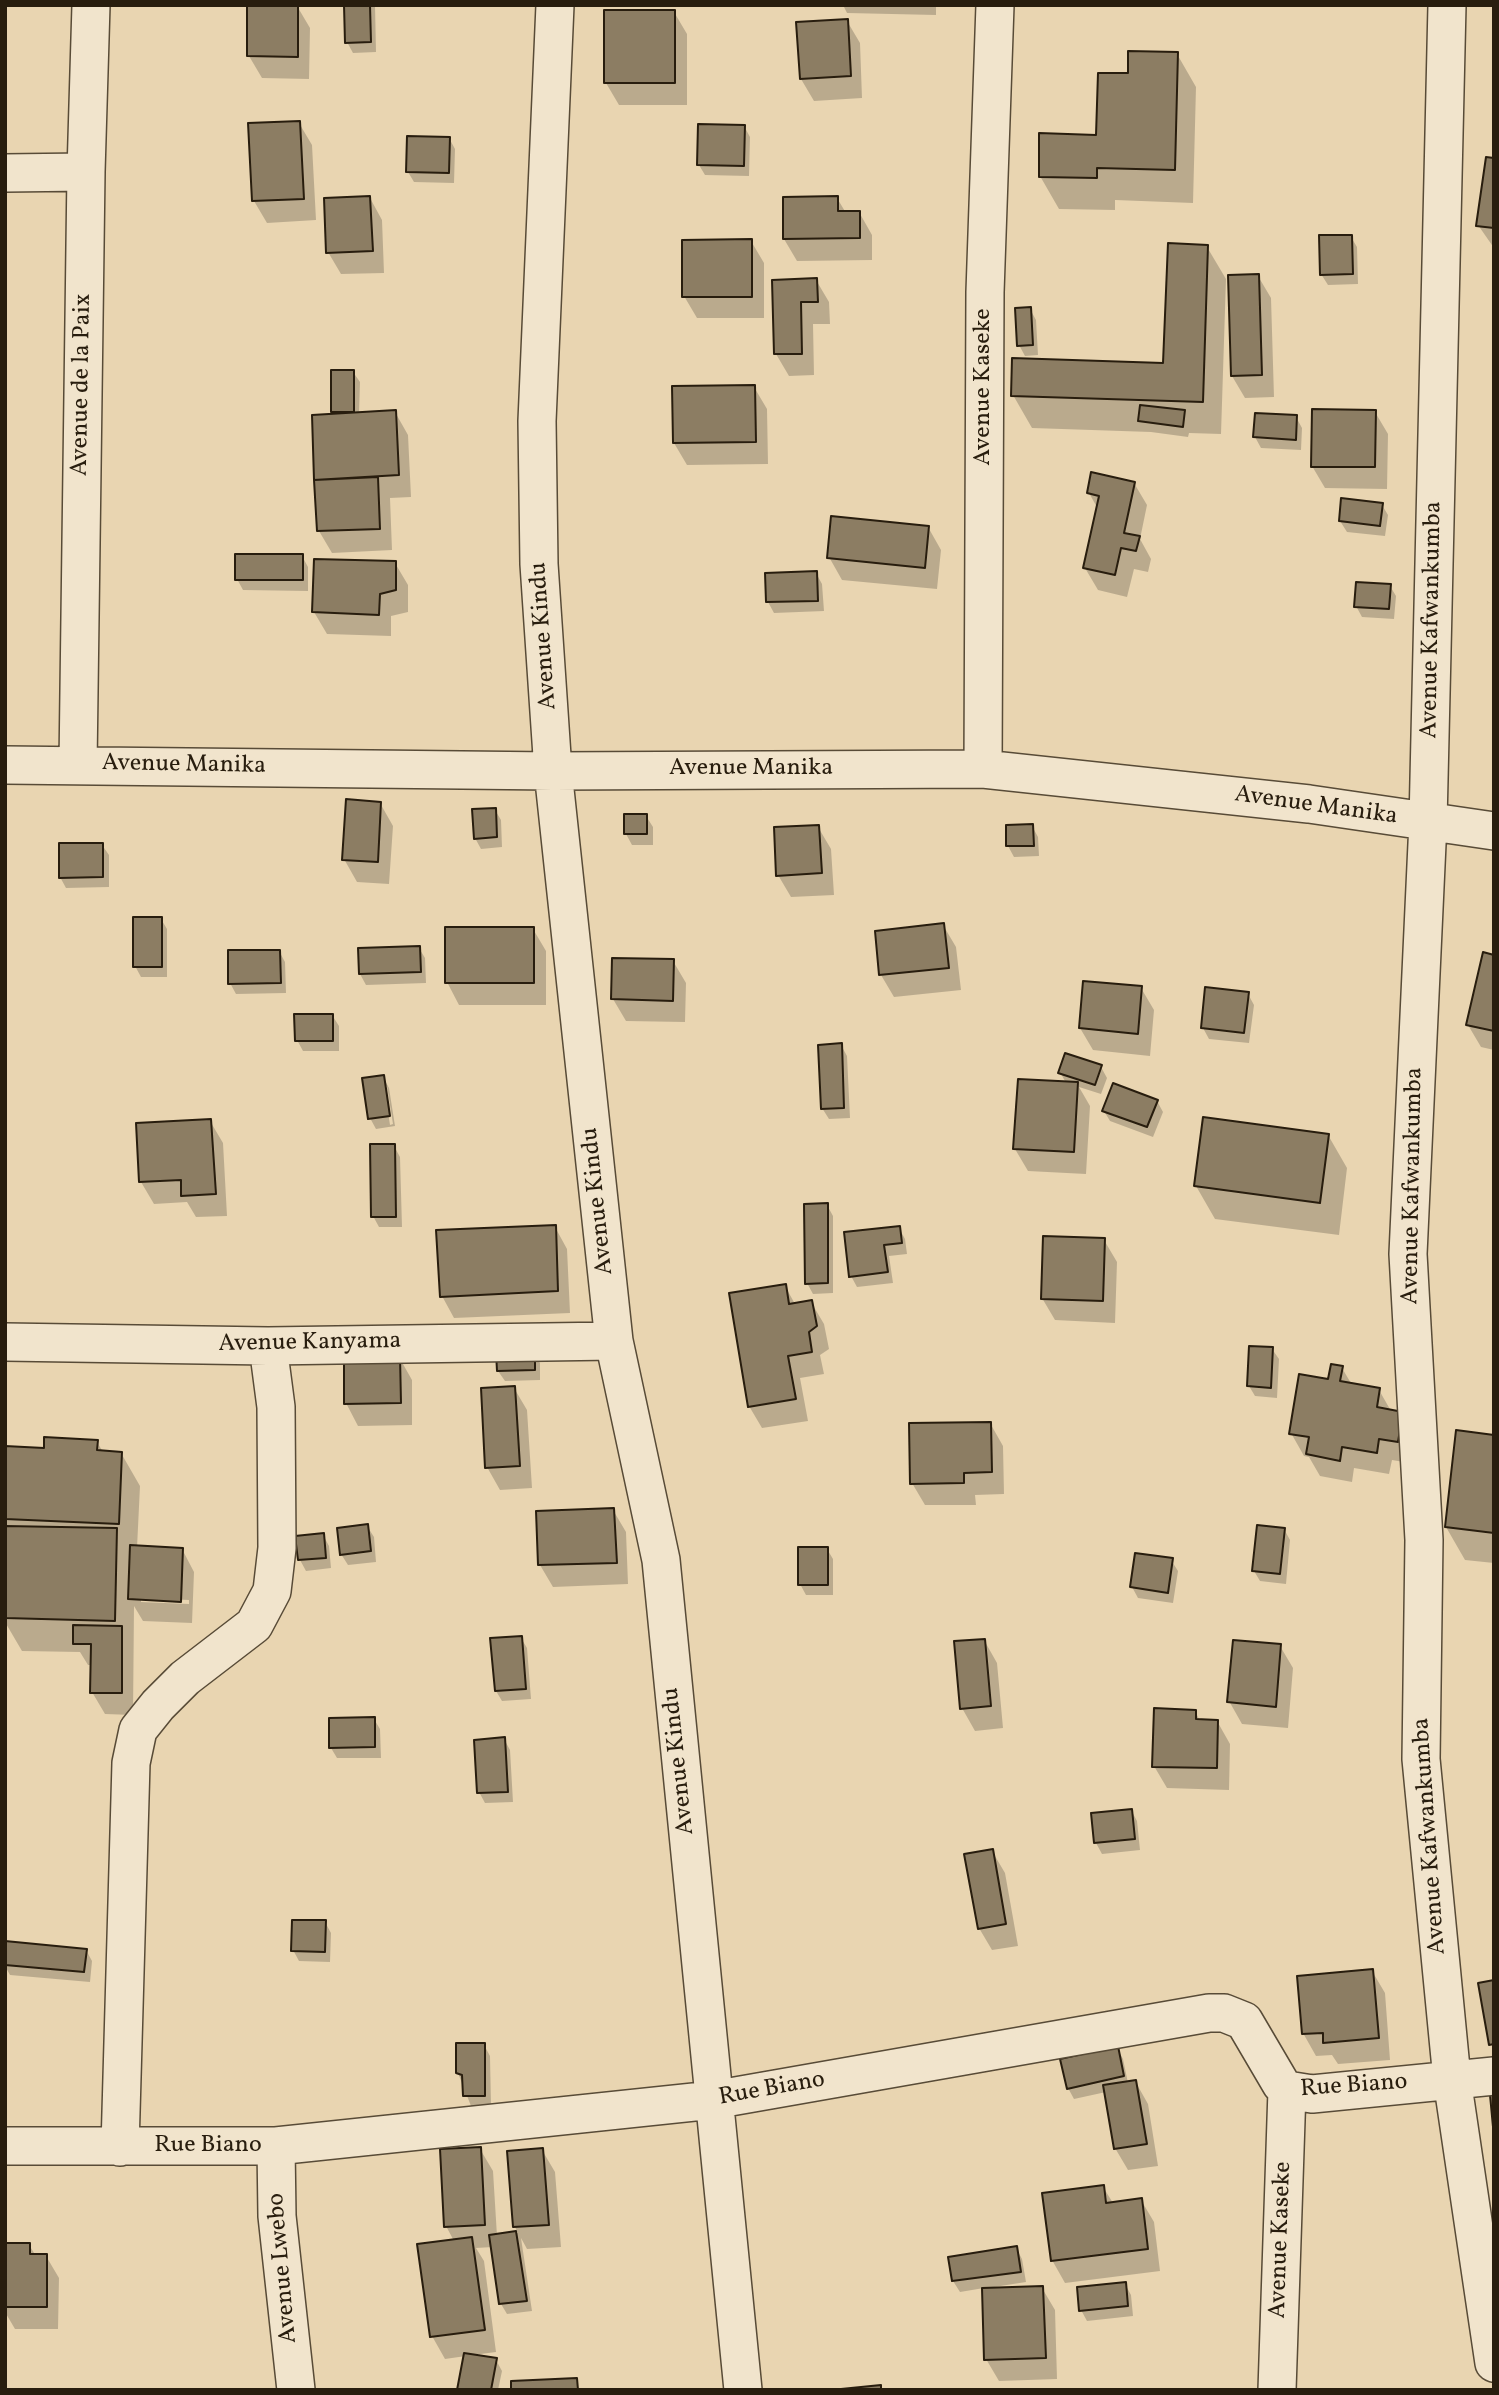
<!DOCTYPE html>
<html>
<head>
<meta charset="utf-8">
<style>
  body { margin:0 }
  #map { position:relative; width:1499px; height:2395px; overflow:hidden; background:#e9d5b1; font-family:Vollkorn,serif }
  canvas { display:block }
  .frame { position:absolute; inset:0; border:7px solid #281d0e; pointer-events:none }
</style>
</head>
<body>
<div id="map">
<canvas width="1499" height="2395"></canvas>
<div class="frame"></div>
</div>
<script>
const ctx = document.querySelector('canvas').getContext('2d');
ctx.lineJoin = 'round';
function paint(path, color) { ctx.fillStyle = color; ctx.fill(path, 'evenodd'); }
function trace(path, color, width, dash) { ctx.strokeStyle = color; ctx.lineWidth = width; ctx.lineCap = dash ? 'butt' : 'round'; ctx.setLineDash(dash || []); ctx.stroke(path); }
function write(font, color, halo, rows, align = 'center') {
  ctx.font = font + ' Vollkorn,serif'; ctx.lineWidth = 6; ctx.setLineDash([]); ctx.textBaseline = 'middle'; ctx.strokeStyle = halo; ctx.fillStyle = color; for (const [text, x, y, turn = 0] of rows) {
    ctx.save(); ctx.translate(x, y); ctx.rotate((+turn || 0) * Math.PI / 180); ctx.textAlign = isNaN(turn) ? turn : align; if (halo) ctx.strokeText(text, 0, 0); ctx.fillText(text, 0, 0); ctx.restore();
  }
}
const shadow = new Path2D(`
  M346 5H375L376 52 353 53 347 42Z
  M843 5H936V15L847 13Z
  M297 6 310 28 309 79 262 78 249 56Z
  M674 12 687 34V105H619L606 83Z
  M847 21 860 43 862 98 814 101 801 79Z
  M1177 54 1196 87 1193 203 1115 200V210L1059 209 1040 176 1098 136 1129 75Z
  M299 123 312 145 316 220 267 223 254 201Z
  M744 126 750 137 749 176 705 175 699 165Z
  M449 138 455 149 454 183 414 182 408 172Z
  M1494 160V248L1478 225Z
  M370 198 382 220 384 273 341 274 328 252Z
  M837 198 846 213 859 212 872 235V260L797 261 784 239Z
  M1351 237 1357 247 1358 284 1328 285 1321 274Z
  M751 241 764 263V318H697L684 296Z
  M1207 247 1226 279 1221 434 1189 433 1188 437 1151 432 1032 428 1013 395 1165 365Z
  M1258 276 1271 298 1274 397 1245 398 1232 376Z
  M816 280 829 302 830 324H813L814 375 789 376 776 354 774 281Z
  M1030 309 1036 320 1038 355 1025 356 1019 345Z
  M353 372 360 382 359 414 395 412 408 435 411 497 390 498 392 550 332 553 319 531 313 417 335 416 332 411Z
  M754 387 767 409 768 464 687 465 674 443Z
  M1375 412 1388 434 1387 489 1325 488 1312 466Z
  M1296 417 1302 428 1301 450 1261 448 1255 437Z
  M1134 483 1147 505 1140 539 1151 559 1148 572 1134 569 1127 597 1098 590 1085 568 1098 509 1089 493Z
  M1382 505 1388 515 1385 536 1347 532 1340 521Z
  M928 527 941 550 937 589 842 580 829 557Z
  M302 556 308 567V591L243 590 237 579Z
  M395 563 408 585V612L391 616V636L327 634 314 612Z
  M816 573 822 584 824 611 774 613 768 602Z
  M1390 586 1396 596 1394 619 1362 617 1356 606Z
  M380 803 393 826 389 884 357 882 344 859Z
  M495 810 501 820 502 847 481 849 475 838Z
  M646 816 653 827V845H632L626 834Z
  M1032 826 1038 837 1039 856 1014 857 1008 846Z
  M818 827 831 849 834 895 791 897 778 875Z
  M102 845 109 855V887L66 888 60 877Z
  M161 919 167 929V977H141L135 966Z
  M943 925 956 947 961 990 894 997 881 975Z
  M533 929 546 951V1005H459L447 982Z
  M419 948 425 958 426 983 366 985 360 974Z
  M279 951 285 962 286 993 236 994 230 983Z
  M1494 957V1050L1481 1047 1468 1025Z
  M673 961 686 983 685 1022 626 1021 613 999Z
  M1141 988 1154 1010 1150 1056 1093 1050 1080 1028Z
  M1248 994 1254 1005 1249 1043 1209 1039 1203 1028Z
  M332 1015 339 1026V1051H303L297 1040Z
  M841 1045 847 1056 850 1118 829 1119 822 1108Z
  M1101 1067 1107 1078 1101 1094 1079 1087 1090 1106 1086 1174 1028 1171 1015 1149 1066 1083 1060 1072Z
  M383 1077 389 1088 395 1126 376 1129 370 1118ZM384 1086H387L393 1124 390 1125Z
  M1157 1101 1163 1112 1153 1137 1110 1121 1104 1111Z
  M210 1121 223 1143 227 1216 196 1217 187 1202 154 1204 141 1182Z
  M1328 1135 1347 1168 1339 1235 1215 1219 1196 1186Z
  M394 1146 400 1157 402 1227H379L373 1216Z
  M827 1205 833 1216V1293L813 1294 807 1283Z
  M555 1227 567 1249 570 1313 454 1318 442 1296Z
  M899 1228 905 1239 907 1254 889 1256 893 1283 857 1287 851 1276Z
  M1104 1240 1117 1262 1115 1323 1055 1320 1042 1298Z
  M785 1286 795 1304 811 1302 824 1324 829 1349 820 1355 824 1374 800 1378 808 1421 762 1428 749 1406Z
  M1272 1349 1279 1359 1277 1398 1255 1396 1249 1386Z
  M534 1352 540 1363V1380L505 1381 498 1371Z
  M399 1357 412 1380V1425L358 1426 346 1403Z
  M1342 1368 1352 1385 1379 1390 1391 1411 1402 1413 1410 1463 1392 1460 1389 1474 1354 1468 1352 1482 1320 1476 1309 1457 1304 1456 1291 1433Z
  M514 1388 527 1410 532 1488 500 1490 487 1467Z
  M990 1423 1003 1446 1004 1494 975 1495 976 1505H925L912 1483Z
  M1494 1436V1563L1465 1560 1446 1527Z
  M97 1442 103 1452 121 1453 140 1486 137 1548 182 1549 194 1572 192 1623 143 1621 134 1606 133 1715 105 1714 92 1692V1665H88L80 1652 22 1651 5 1622V1448L46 1450ZM141 1598 189 1600V1604L141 1602Z
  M613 1510 626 1532 628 1584 553 1587 540 1565Z
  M367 1526 374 1537 376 1562 348 1565 341 1554Z
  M1284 1529 1290 1540 1286 1584 1260 1581 1254 1571Z
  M323 1535 329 1546 331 1568 306 1571 300 1560Z
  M827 1549 833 1559V1595H806L800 1584Z
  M1171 1560 1178 1571 1173 1603 1138 1598 1132 1587Z
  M521 1638 527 1648 531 1699 502 1701 496 1691Z
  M984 1640 997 1663 1003 1728 975 1731 962 1708Z
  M1280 1646 1293 1668 1288 1728 1242 1724 1229 1701Z
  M1195 1711 1200 1721H1217L1230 1744 1229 1790 1167 1788 1154 1766Z
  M374 1719 380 1729 381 1758H337L331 1748Z
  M504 1739 510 1750 513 1802 485 1803 479 1792Z
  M1131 1810 1137 1821 1140 1850 1102 1854 1096 1843 1092 1814Z
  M992 1851 1005 1873 1018 1946 992 1950 979 1928Z
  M325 1922 331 1933 330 1962 299 1961 293 1950Z
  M86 1950 92 1961 90 1982 10 1975 5 1966V1955Z
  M1372 1971 1385 1993 1390 2060 1338 2064 1332 2055 1316 2056 1303 2033Z
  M484 2045 490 2056 491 2106H471L458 2073Z
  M1117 2048 1123 2059 1128 2083 1135 2081 1148 2104 1158 2166 1128 2170 1115 2148 1106 2092 1074 2099 1068 2088Z
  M480 2149 493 2171 497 2236 518 2233 515 2227 542 2150 555 2172 561 2247 527 2249 521 2238 532 2311 507 2314 501 2304 493 2247 476 2248 484 2261 496 2352 473 2355 496 2360 502 2371 498 2390H459L466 2356 445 2359 432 2336 454 2241 446 2226Z
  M1103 2187 1113 2203 1141 2200 1154 2222 1160 2271 1065 2283 1052 2260Z
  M5 2245H29L36 2256H46L59 2278 58 2329H15L5 2312Z
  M1016 2248 1022 2259 1026 2282 994 2287V2289L1042 2288 1055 2310 1057 2379 999 2381 986 2359 984 2288 960 2292 953 2281 950 2258Z
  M1125 2284 1131 2295 1133 2316 1087 2321 1081 2310Z`);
const building = new Path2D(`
  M247 5H298V57L247 56Z
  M344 5H370L371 42 345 43Z
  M604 10H675V83H604Z
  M848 19 851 76 800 79 796 22Z
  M1128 51 1178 52 1175 170 1097 168V178L1039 177V133L1096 135 1098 73H1128Z
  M300 121 304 199 252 201 248 123Z
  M698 124 745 125 744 166 697 165Z
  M407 136 450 137 449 173 406 172Z
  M1486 157 1494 158V228L1476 226Z
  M370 196 373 251 326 253 324 198Z
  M838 196V211H860V238L783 239V197Z
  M1319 235H1352L1353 274 1320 275Z
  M752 239V297H682V240Z
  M1168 243 1208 245 1203 402 1011 396 1012 358 1163 363Z
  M1259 274 1262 375 1231 376 1228 275Z
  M817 278 818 302H801L802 354H774L772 280Z
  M1031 307 1033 345 1017 346 1015 308Z
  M331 370H354V412H331Z
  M755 385 756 442 673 443 672 386Z
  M1140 405 1185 410 1183 427 1138 421Z
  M1312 409 1376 410 1375 467H1311Z
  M396 410 399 475 314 480 312 415Z
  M1255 413 1297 415 1296 440 1253 437Z
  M1091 472 1135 482 1124 533 1140 536 1136 551 1121 548 1115 575 1083 568 1099 496 1087 493Z
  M378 477 380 529 317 531 314 480Z
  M1341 498 1383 503 1380 526 1339 521Z
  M831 516 929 526 925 568 827 558Z
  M235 554H303V580H235Z
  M314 559 396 561V590L380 594 379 615 312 612Z
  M817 571 818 601 766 602 765 573Z
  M1356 582 1391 584 1389 609 1354 607Z
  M346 799 381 802 378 862 342 860Z
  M496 808 497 837 474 839 472 809Z
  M624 814H647V834H624Z
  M1033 824 1034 846H1006V825Z
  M819 825 822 873 776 876 774 827Z
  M59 843H103V877L59 878Z
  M133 917H162V967H133Z
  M944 923 949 968 879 975 875 931Z
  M445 927H534V983H445Z
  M420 946 421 972 359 974 358 948Z
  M228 950H280L281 983 228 984Z
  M1483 952 1494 955V1031L1466 1025Z
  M612 958 674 959 673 1001 611 999Z
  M1083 981 1142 986 1138 1034 1079 1028Z
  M1205 987 1249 992 1244 1033 1201 1028Z
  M294 1014H333V1041H295Z
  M842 1043 844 1108 821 1109 818 1045Z
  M1065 1053 1102 1065 1095 1085 1058 1073Z
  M384 1075 390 1116 368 1119 362 1078Z
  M1018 1079 1078 1082 1074 1152 1013 1149Z
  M1113 1083 1158 1100 1147 1127 1102 1111Z
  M1203 1117 1329 1134 1320 1203 1194 1186Z
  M211 1119 216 1194 181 1196V1180L139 1182 136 1123Z
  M370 1144H395L396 1217H371Z
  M828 1203V1283L805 1284 804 1204Z
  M556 1225 558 1291 440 1297 436 1230Z
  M900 1226 902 1243 884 1245 888 1272 849 1277 844 1232Z
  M1043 1236 1105 1238 1103 1301 1041 1299Z
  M786 1284 789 1304 812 1300 817 1326 809 1332 812 1352 788 1356 796 1399 748 1407 729 1293Z
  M1249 1346 1273 1347 1271 1388 1247 1386Z
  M535 1351V1370L497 1371 496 1352Z
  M344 1356H400L401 1403 344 1404Z
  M1331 1364 1343 1366 1340 1381 1380 1388 1377 1407 1403 1412 1398 1442 1379 1439 1377 1453 1342 1447 1340 1461 1306 1454 1309 1437 1289 1434 1299 1374 1328 1379Z
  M515 1386 520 1466 485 1468 481 1388Z
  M991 1422 992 1472 964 1473V1483L910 1484 909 1423Z
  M1456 1430 1494 1435V1533L1445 1527Z
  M44 1437 98 1440 97 1450 122 1452 119 1524 5 1519V1446L44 1448Z
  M614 1508 617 1563 538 1565 536 1511Z
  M368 1524 371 1551 340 1555 337 1528Z
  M1257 1525 1285 1528 1280 1574 1252 1571Z
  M5 1526 117 1528 115 1621 5 1618Z
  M324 1533 326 1558 298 1560 295 1536Z
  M130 1545 183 1548 181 1602 128 1599Z
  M798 1547H828V1585H798Z
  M1135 1553 1173 1558 1168 1593 1130 1587Z
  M73 1625 122 1626V1693H90L91 1644H73Z
  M522 1636 526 1689 495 1691 490 1638Z
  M985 1639 991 1706 960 1709 954 1641Z
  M1233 1640 1281 1644 1276 1707 1227 1702Z
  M1154 1708 1196 1710V1719L1218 1720 1217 1768 1152 1767Z
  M375 1717V1747L329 1748V1718Z
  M505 1737 508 1792 477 1793 474 1740Z
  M1132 1809 1135 1839 1094 1843 1091 1813Z
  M993 1849 1006 1924 978 1929 964 1854Z
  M292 1920H326L325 1952 291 1951Z
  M5 1941 87 1949 84 1972 5 1965Z
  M1373 1969 1379 2038 1323 2043V2033L1302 2034 1297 1976Z
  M1494 1980V2044L1489 2045 1478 1983Z
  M456 2043H485V2096H463L462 2075 456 2073Z
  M1118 2046 1124 2076 1067 2089 1060 2059Z
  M1136 2080 1147 2144 1114 2149 1103 2085Z
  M1490 2095H1494V2127H1493Z
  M481 2147 485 2225 444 2227 440 2149Z
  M543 2148 549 2225 513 2227 507 2151Z
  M1104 2185 1106 2203 1142 2198 1148 2249 1051 2261 1042 2193Z
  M516 2231 527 2301 499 2304 489 2235Z
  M472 2237 485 2330 430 2337 417 2244Z
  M5 2243H30V2254H47V2307H5Z
  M1017 2246 1021 2272 952 2281 948 2257Z
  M1126 2282 1128 2306 1079 2311 1077 2287Z
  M1043 2286 1046 2358 984 2360 982 2288Z
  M464 2353 497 2358 491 2390H457Z
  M577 2378 578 2390H511V2381Z
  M881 2385V2390H831Z`);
const street = new Path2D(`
  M555 5 537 421 539 564 553 771 614 1341 661 1560 743 2390
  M1447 5 1428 822 1408 1254 1424 1540 1421 1759 1452 2079 1494 2363
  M5 173 86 172
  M5 765 553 771 983 769 1309 804 1494 831
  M78 765 86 172 91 5
  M983 769 985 292 995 5
  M5 1342 268 1346 614 1341
  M5 2146H276L713 2100 1209 2013H1224L1244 2021 1281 2084 1287 2090 1312 2094 1494 2076
  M276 2146 277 2216 296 2390
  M120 2147 131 1763 138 1730 158 1705 185 1678 254 1625 272 1591 277 1548 276 1407 268 1346
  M1277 2390 1287 2090`);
const streetNames = [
  ["Avenue de la Paix",83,385,-89],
  ["Avenue Kaseke",985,387,-90],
  ["Avenue Kafwankumba",1433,620,-89],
  ["Avenue Kindu",545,636,-94],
  ["Avenue Manika",184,766,1],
  ["Avenue Manika",751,770],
  ["Avenue Manika",1316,807,8],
  ["Avenue Kafwankumba",1414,1186,-89],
  ["Avenue Kindu",599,1201,-96],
  ["Avenue Kanyama",310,1344,-1],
  ["Avenue Kindu",680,1761,-96],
  ["Avenue Kafwankumba",1431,1836,-94],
  ["Rue Biano",1354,2087,-4],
  ["Rue Biano",772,2090,-10],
  ["Rue Biano",208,2147],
  ["Avenue Kaseke",1282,2240,-88],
  ["Avenue Lwebo",284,2268,-95]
];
paint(shadow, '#0003');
paint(building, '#8c7d63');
trace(building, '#281d0e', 2);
trace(street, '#584b37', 40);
trace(street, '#f1e4cc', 37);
write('24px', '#281d0e', '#f1e4cc', streetNames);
</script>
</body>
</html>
